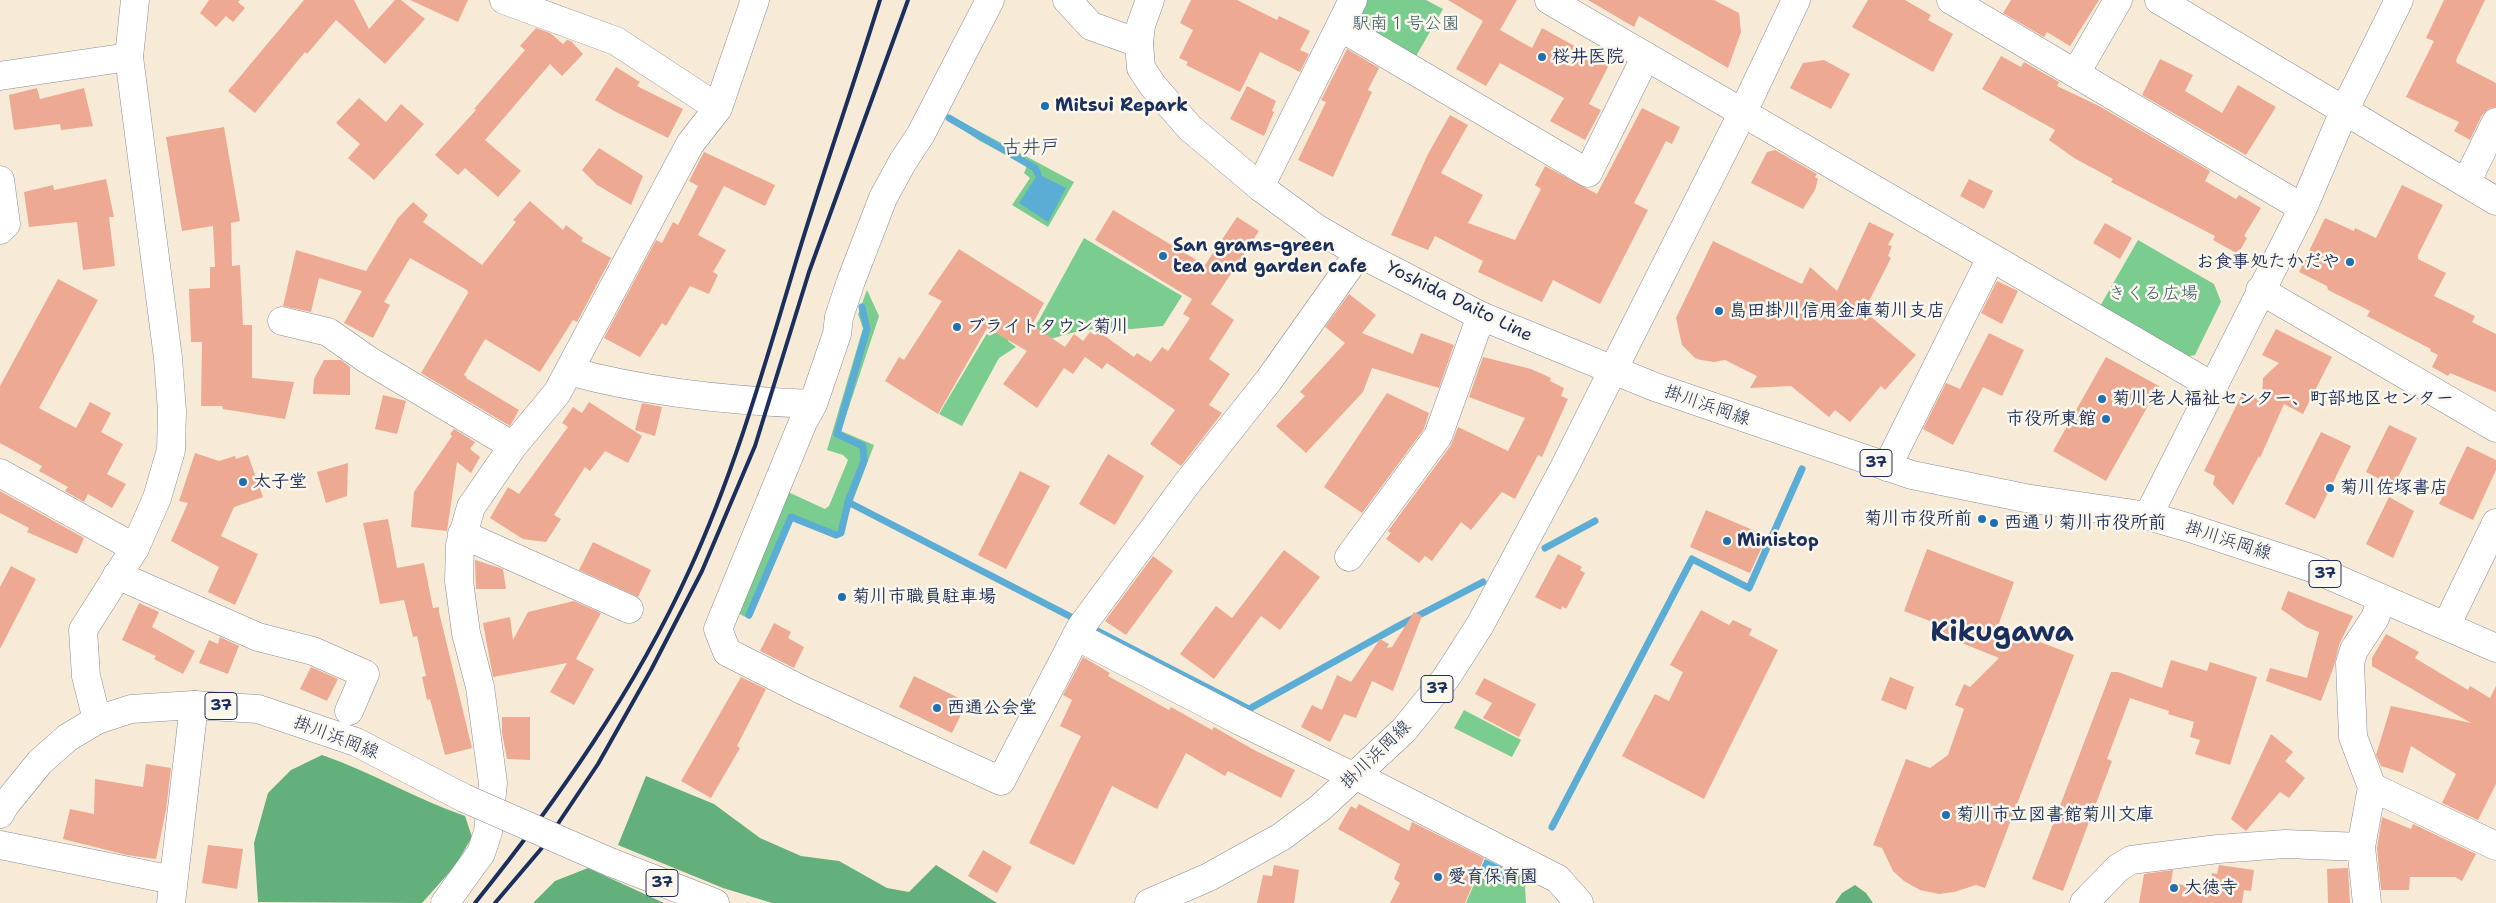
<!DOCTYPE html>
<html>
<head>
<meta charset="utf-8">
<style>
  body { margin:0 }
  canvas { display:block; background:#f7ebd7 }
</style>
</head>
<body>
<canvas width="2496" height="903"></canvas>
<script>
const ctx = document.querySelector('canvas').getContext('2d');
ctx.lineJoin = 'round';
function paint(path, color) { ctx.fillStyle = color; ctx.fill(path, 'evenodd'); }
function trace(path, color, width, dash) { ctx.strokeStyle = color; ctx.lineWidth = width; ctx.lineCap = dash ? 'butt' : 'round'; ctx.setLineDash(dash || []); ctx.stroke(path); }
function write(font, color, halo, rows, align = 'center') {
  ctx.font = font + ' "Shantell Sans","Klee One",sans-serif'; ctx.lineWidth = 5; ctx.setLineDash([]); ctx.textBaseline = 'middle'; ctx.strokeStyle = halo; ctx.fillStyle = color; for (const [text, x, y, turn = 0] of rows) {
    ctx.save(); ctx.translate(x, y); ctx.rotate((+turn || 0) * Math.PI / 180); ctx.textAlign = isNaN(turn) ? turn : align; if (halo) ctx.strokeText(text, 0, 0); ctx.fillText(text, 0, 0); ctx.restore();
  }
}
const green = new Path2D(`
  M1365 0H1426L1443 9 1415 58 1360 25 1357 16Z
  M951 116 1074 182 1048 227 1012 205 1030 178 1024 173 1027 166 980 141 948 120Z
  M1084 238 1182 296 1163 326 1132 329 1104 328 1079 331 1021 347 1039 320Z
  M2138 240 2214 284 2221 302 2195 355 2185 357 2099 308Z
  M867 290 879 316 841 431 874 445 851 506 843 535 836 537 792 520 749 619 738 613 788 492 825 509 829 506 848 460 843 455 827 450 863 328 858 314Z
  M998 315 1017 327 1008 341 1016 347 999 358 962 426 939 414Z
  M1464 710 1521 740 1512 757 1454 728Z
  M1517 868 1531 876 1525 887 1526 903H1466L1479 873 1507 887Z`);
const forest = new Path2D(`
  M322 755C371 772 416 799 465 816L472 837 455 866 422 903 258 902 254 843 268 793 291 770Z
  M646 776 714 804 760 838 801 856 839 861 887 888 909 892 936 865 997 903H772L723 888 618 845Z
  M588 868 664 903H533L555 881Z
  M1855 885 1866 893 1873 903H1835L1842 893Z`);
const water = new Path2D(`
  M1038 174 1066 188 1048 222 1019 203Z
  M1485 859 1513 872 1507 886 1479 872Z`);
const stream = new Path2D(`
  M949 118 1035 168 1038 174
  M848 502 1079 621
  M1545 548 1595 521
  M749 615 791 517 836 535 841 533 848 502 864 461 863 446 837 434 867 329 862 307
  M1088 626 1249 709 1402 624 1483 582
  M1552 827 1692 559 1749 588 1802 469`);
const building = new Path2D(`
  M209 0H240L238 2 245 8 233 22 226 16 216 27 200 13Z
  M304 0H354L369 29 395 0H401L425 19 385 64 336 20 307 54 305 52 255 113 228 91Z
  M410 0H468L458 22Z
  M1191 0H1237L1277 20 1279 16 1310 31 1300 50 1309 54 1300 72 1260 52 1240 92 1186 65 1188 62 1179 58 1193 30 1180 23Z
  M1448 0H1517L1500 30 1532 48 1542 28 1609 65 1589 104 1601 110 1585 140 1550 121 1564 98 1500 63 1486 86 1456 69 1483 21Z
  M1588 0H1714L1739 13 1741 32 1728 68 1639 16 1634 27Z
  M1868 0H1905L1931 15 1928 20 1953 34 1933 72 1852 27Z
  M2011 0H2099L2070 46 2047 32 2044 37 2003 13Z
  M2444 0H2485L2456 60 2457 63 2496 83V107L2488 109 2482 115 2470 140 2454 131 2459 122 2406 97 2434 41 2426 38Z
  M536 28 550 33 563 44 567 40 571 41 583 54 562 76 550 64 485 140 521 171 498 197 465 168 458 175 435 155 476 110 474 109 525 50 520 46Z
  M1347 49 1379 68 1368 90 1372 92 1333 177 1298 160 1326 102 1321 100Z
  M2001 56 2021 67 2024 62 2059 82 2057 86 2099 106 2210 171 2205 181 2236 199 2239 195 2261 208 2244 236 2247 238 2238 254 2213 240 2215 236 2111 182 2113 179 2074 158 2049 140 2055 130 1982 89Z
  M2160 59 2193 75 2185 91 2222 113 2238 85 2276 107 2246 155 2142 95Z
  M1824 60 1850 74 1831 109 1790 88 1803 63Z
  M616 67 640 82 637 86 683 109 668 138 616 112 595 100Z
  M1247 86 1276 101 1272 111 1274 112 1264 136 1230 119Z
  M37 88 40 99 84 88 93 126 61 130 60 124 14 130 9 95Z
  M359 98 386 122 401 104 424 124 374 180 348 158 360 144 336 123Z
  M1642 108 1680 127 1672 144 1666 141 1634 203 1648 210 1600 304 1553 280 1542 302 1478 272 1483 261 1435 236 1428 250 1391 235 1428 154 1450 115 1468 125 1441 173 1483 195 1468 223 1515 240 1541 189 1535 185 1545 166 1597 194Z
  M224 127 240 221 231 223 232 266 240 265 243 325H252V378L294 382 285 419 223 409 222 406H201L202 342H191L189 289 210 288V267H215L213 226 182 231 166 137Z
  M599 148 643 176 631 205 597 185 582 170Z
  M1775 150 1817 174 1815 177 1818 179 1815 190 1803 209 1751 183 1767 152Z
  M704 152 775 185 765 206 724 186 698 235 726 250 713 272 718 275 709 294 690 286 666 326 662 323 640 357 604 338 656 240 662 243 673 222 678 225 698 186 689 181Z
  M106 179 114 217H109L115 266 83 270 77 222 29 227 24 192 53 185 54 190Z
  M1969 179 1993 191 1984 209 1960 196Z
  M2402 185 2443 205 2418 255V259L2446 273 2434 296 2475 316 2472 322 2496 334V392L2450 373 2448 376 2432 367 2438 355 2430 351 2431 349 2367 316 2370 311 2328 290 2327 286 2299 272 2325 218 2354 231 2355 228 2376 238Z
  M530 201 563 230 566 225 583 238 581 241 611 258 577 322 573 320 540 372 485 339 464 375 467 377 466 378 519 410 510 426 421 373 468 293 467 290 410 258 384 302 390 305 373 338 344 323 362 291 319 278 311 312 283 306 296 250 366 271 398 218 413 202 428 215 423 222 482 265 516 222 513 220Z
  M1113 210 1205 265 1237 217 1259 231 1211 304 1234 320 1209 359 1230 374 1209 405 1222 413 1181 466 1150 444 1175 410 1107 363 1102 369 1085 357 1073 374 1064 368 1037 408 1003 384 1027 351 987 328 938 414 885 381 899 357 904 360 942 301 928 294 959 249 1044 303 1032 325 1065 347 1074 334 1083 341 1090 332 1095 335 1098 331 1134 357 1137 353 1151 362 1162 347 1168 351 1190 318 1183 314 1192 299 1095 240Z
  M1869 222 1894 234 1888 245 1892 246 1888 256 1891 258 1864 311 1916 355 1885 390 1881 386 1850 422 1835 410 1829 417 1791 386 1750 388 1757 376 1725 360 1714 362 1701 360 1695 358 1682 345 1676 318 1713 241 1802 284 1810 267 1837 291Z
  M2105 223 2132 238 2120 259 2093 243Z
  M58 279 98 300 39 408 76 428 90 402 111 413 101 432 123 444 107 474 126 484 112 508 88 494 84 502 65 491 68 487 39 471 42 466 0 443V386Z
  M1997 281 2018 291 2002 324 1981 313Z
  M1349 294 1376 315 1362 333 1413 354 1421 333 1454 345 1439 388 1372 368 1363 392 1306 453 1276 426 1305 396 1300 392 1345 343 1325 327Z
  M2276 329 2332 357 2303 414 2284 404 2260 458 2259 456 2233 505 2213 484 2215 476 2204 471 2243 392 2262 401 2263 378 2279 363 2262 355Z
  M1989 333 2024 350 2002 396 1983 387 1953 445 1923 429 1946 383 1960 389Z
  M1483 357 1531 369 1551 378 1550 381 1564 388 1561 396 1568 399 1542 457 1538 455 1515 499 1502 492 1471 530 1461 522 1432 561 1425 556 1419 563 1386 539 1391 533 1388 531 1451 445 1458 427 1508 451 1525 418 1469 397Z
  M2106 357 2159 386 2106 481 2053 451Z
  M324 360H341L350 367V395L313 394 314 379Z
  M1387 393 1429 413 1424 429 1362 513 1324 487Z
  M383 395 406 401 397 434 375 429Z
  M589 402 642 436 628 463 605 451 590 471 585 467 554 515 561 519 546 542 523 539 490 518 508 487 519 494 568 427 562 423 573 407 582 413Z
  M642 403 662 407 655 436 635 430Z
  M2389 425 2417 438 2394 486 2366 472Z
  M454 429 475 442 470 449 480 457 471 473 457 462 447 531 411 527 414 492 452 436 450 434Z
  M2321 432 2351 446 2315 519 2285 504Z
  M2467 446 2496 460V470L2473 520 2439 504Z
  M195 453 219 461 235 456 236 459 248 455 263 497 234 507 221 536 258 554 235 605 208 592 219 567 171 541 188 503 179 501Z
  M1108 454 1144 476 1115 525 1079 504Z
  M348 463 347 496 326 503 317 472Z
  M1020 471 1050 486 1006 569 978 555Z
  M0 491 84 538 77 554 27 532 29 528 0 513Z
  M2389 497 2414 511 2393 558 2366 544Z
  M1706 510 1767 536 1750 573 1690 547Z
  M388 519 397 568 424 563 433 608 439 607V612L472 748 445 755 430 699 427 700 422 677 426 676 417 636 413 637 404 600 380 604 363 523Z
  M593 542 651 570 638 597 579 570Z
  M1927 549 2014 582 1998 626 2074 655 1985 888 1976 885 1954 892 1939 894 1920 890 1904 881 1893 871 1882 848 1873 845 1906 759 1930 768 1948 755 1964 709 1955 705 1964 684 1970 687 1999 658 1932 631 1935 623 1904 611Z
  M1284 550 1320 577 1280 630 1261 616 1214 679 1180 654 1216 606 1232 618Z
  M1558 554 1582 567 1580 570 1585 573 1566 609 1562 606 1561 610 1535 597Z
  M1153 556 1173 571 1126 635 1105 621Z
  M475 560 503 569 506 589H476Z
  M11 566 36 579 0 649V587Z
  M2288 591 2353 616 2339 645 2334 666 2321 701 2266 681 2270 668 2307 678 2319 632 2306 627 2281 609Z
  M574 601 601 613 576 659 594 669 574 705 550 692 567 663 493 677 483 623 510 617 513 640 528 612Z
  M139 603 159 612 152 627 195 651 183 674 154 659 156 656 122 640Z
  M1701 610 1729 625 1733 620 1752 629 1749 635 1778 650 1704 799 1622 756 1655 694 1669 701 1683 672 1670 665Z
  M1414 612 1422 616 1393 691 1372 681 1356 718 1344 714 1330 742 1301 727 1312 705 1322 710 1337 675 1351 682 1380 639 1389 644 1387 648 1392 647Z
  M774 623 791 632 788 638 804 647 794 668 760 651Z
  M2386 634 2419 652 2415 658 2468 690 2470 686 2490 698 2496 686V784L2478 820 2442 803 2456 774 2411 746 2403 773 2381 766 2376 755 2391 706 2471 723 2372 666V658Z
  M220 637 239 646 228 674 199 663 209 640 218 644Z
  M1083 657 1110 673 1108 676 1169 710 1171 707 1212 730 1214 727 1254 750 1295 770 1281 798 1228 771 1225 776 1186 753 1157 809 1112 786 1074 865 1029 843 1081 736 1060 726 1072 700 1063 695Z
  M2171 660 2207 671 2210 662 2257 677 2230 765 2195 754 2200 740 2190 737 2194 722 2168 714 2169 711 2130 698 2107 759 2112 761 2063 891 2032 879 2111 672H2118L2162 688Z
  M311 667 338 679 327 701 300 689Z
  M914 676 967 702 952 733 899 707Z
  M741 677 766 689 737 746 740 748 711 798 681 781Z
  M1890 677 1914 687 1906 710 1881 700Z
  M1484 678 1536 704 1519 737 1483 718 1492 703 1475 694Z
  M502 717H530V760L507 759 502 733Z
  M2271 734 2293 752 2285 761 2305 778 2289 798 2280 792 2246 831 2231 819Z
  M146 764 171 768 166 810 156 859 127 855 63 839 70 809 94 814 95 779 143 787Z
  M1359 804 1409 831 1412 822 1484 858 1465 903H1390L1400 883 1394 879 1400 864 1338 829 1351 806 1356 809Z
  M2382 817 2411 829 2413 824 2476 854 2462 881 2455 877H2410L2409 890H2381L2377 848Z
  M208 845 243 849 237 889 202 883Z
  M983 850 1012 867 997 893 968 876Z
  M1274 865 1299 870 1294 903H1257L1263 875 1272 876Z
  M2219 865 2254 870 2251 891 2244 890 2242 903H2139L2144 874 2173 870 2171 883 2210 889 2212 873 2217 874Z
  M2348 868 2350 903H2328L2327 869Z`);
const minor = new Path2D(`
  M504 0 616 41 718 108
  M990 0 921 134 902 163 883 198 851 281 839 317 837 334 813 404 803 422 718 629 727 652 804 691 1001 781 1081 627 1185 486 1269 380 1359 253
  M1067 0 1091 26 1139 43
  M1549 0 2214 387
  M1951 0 2303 208
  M1340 27 1588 173 1646 56
  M2076 73 2118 0
  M0 76 129 57
  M0 180 6 224 0 230
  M2466 183 2496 122
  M1260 187 1353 0
  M2260 290 2496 428
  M282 321 328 332 368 360 513 446
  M569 371C648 393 731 401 813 404
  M1887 467 1991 258
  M0 473 135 548
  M2148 516 2303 208 2345 109 2399 0
  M462 534 629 609
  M1349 557 1438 436 1481 316
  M117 575 258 637 313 651 365 674 349 711
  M2446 626 2496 523
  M1076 636 1240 721 1346 773 1355 775 1558 879 1579 903
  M2372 787 2496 846
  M0 845 173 880
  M171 903 194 705
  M445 903 481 853 488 832 493 783 480 687 466 633 459 581 460 545 471 507 513 446 557 393 690 144 718 108 755 0
  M2084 903 2118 868 2131 860 2218 849 2285 844 2361 847
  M2367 903 2361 847 2372 787 2353 737 2350 663 2354 650 2375 618 2382 599`);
const tertiary = new Path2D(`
  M2159 0 2496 201
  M1613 370 1743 112 1796 0
  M97 720 86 676 83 630 135 548 157 498 171 450 172 411 168 358 129 57 135 0`);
const primary = new Path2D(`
  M1150 0 1141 25 1139 43 1141 68 1153 86 1190 128 1260 187 1316 228 1359 253 1481 316 1655 387 1912 475 2025 498 2148 516 2190 528 2312 568 2496 648
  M0 814 5 805 40 762 67 738 97 720 131 709 194 705 258 709 356 742 464 798
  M610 862 715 903
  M1149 903 1209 877 1281 837 1320 808 1404 730 1446 678 1480 625 1565 466 1613 370`);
const rail = new Path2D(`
  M475 903C557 801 635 690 689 571 734 473 763 371 794 268 821 178 852 90 880 0
  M495 903 541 849 598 764 651 670 702 571 755 446 809 272 908 0`);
const primaryBridge = new Path2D(`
  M464 798 610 862`);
const markers = [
  [1542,57,5,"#1f6fb2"],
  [1045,106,5,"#1f6fb2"],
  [1163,256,5,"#1f6fb2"],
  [2350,262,5,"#1f6fb2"],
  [1719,311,5,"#1f6fb2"],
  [957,327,5,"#1f6fb2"],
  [2102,399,5,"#1f6fb2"],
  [2106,419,5,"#1f6fb2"],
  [243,482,5,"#1f6fb2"],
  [2330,488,5,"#1f6fb2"],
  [1982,519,5,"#1f6fb2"],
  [1994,523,5,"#1f6fb2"],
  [1727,541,5,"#1f6fb2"],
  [842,597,5,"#1f6fb2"],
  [937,708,5,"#1f6fb2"],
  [1946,815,5,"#1f6fb2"],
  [1438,877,5,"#1f6fb2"],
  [2174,888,5,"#1f6fb2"]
];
const shields = [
  [1876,463,32],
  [2325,574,32],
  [1437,689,32],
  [221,706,32],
  [662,883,32]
];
const shieldNames = [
  ["37",1876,463],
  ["37",2325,574],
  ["37",1437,689],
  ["37",221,706],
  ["37",662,883]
];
const parkNames = [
  ["駅南１号公園",1406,24],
  ["きくる広場",2153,294]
];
const poiNames = [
  ["桜井医院",1552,57],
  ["Mitsui Repark",1055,106],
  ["San grams-green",1173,246],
  ["tea and garden cafe",1173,267],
  ["お食事処たかだや",2340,262,"right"],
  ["島田掛川信用金庫菊川支店",1729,311],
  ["ブライトタウン菊川",967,327],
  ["菊川老人福祉センター、町部地区センター",2112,399],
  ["市役所東館",2096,419,"right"],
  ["太子堂",253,482],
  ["菊川佐塚書店",2340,488],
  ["菊川市役所前",1972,519,"right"],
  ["西通り菊川市役所前",2004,523],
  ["Ministop",1737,541],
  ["菊川市職員駐車場",852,597],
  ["西通公会堂",947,708],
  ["菊川市立図書館菊川文庫",1956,815],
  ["愛育保育園",1448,877],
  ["大徳寺",2184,888]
];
const streetNames = [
  ["Yoshida Daito Line",1459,302,26],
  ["掛川浜岡線",1707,406,19],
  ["掛川浜岡線",2228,541,18],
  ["掛川浜岡線",336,738,21],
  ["掛川浜岡線",1376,755,-44]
];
const neighbourhoodNames = [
  ["古井戸",1031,148]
];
const townNames = [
  ["Kikugawa",2002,634]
];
paint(green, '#7acd8f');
paint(forest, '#63b07a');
paint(water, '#5badd6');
trace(stream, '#5badd6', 7);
paint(building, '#eda992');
trace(minor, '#898d9a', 29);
trace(tertiary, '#898d9a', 29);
trace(primary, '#898d9a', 29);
trace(minor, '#fff', 28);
trace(tertiary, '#fff', 28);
trace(primary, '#fff', 28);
trace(rail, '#1b2f5e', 4);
trace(primaryBridge, '#898d9a', 29, []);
trace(primaryBridge, '#fff', 28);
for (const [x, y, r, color] of markers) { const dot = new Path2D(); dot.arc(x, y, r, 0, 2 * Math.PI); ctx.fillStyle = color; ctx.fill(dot); trace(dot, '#fbf7ec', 2); }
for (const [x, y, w] of shields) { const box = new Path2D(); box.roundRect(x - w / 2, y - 13.5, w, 27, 4); ctx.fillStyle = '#fbf7ec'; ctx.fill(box); trace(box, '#1b2f5e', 1); }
write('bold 16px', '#1b2f5e', null, shieldNames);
write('18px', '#385e6d', '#fbf7ec', parkNames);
write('bold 18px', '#1b2f5e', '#fbf7ec', poiNames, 'left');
write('18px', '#1b2f5e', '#fbf7ec', streetNames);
write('19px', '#1b2f5e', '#fbf7ec', neighbourhoodNames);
write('bold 28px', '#1b2f5e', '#fbf7ec', townNames);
</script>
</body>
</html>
